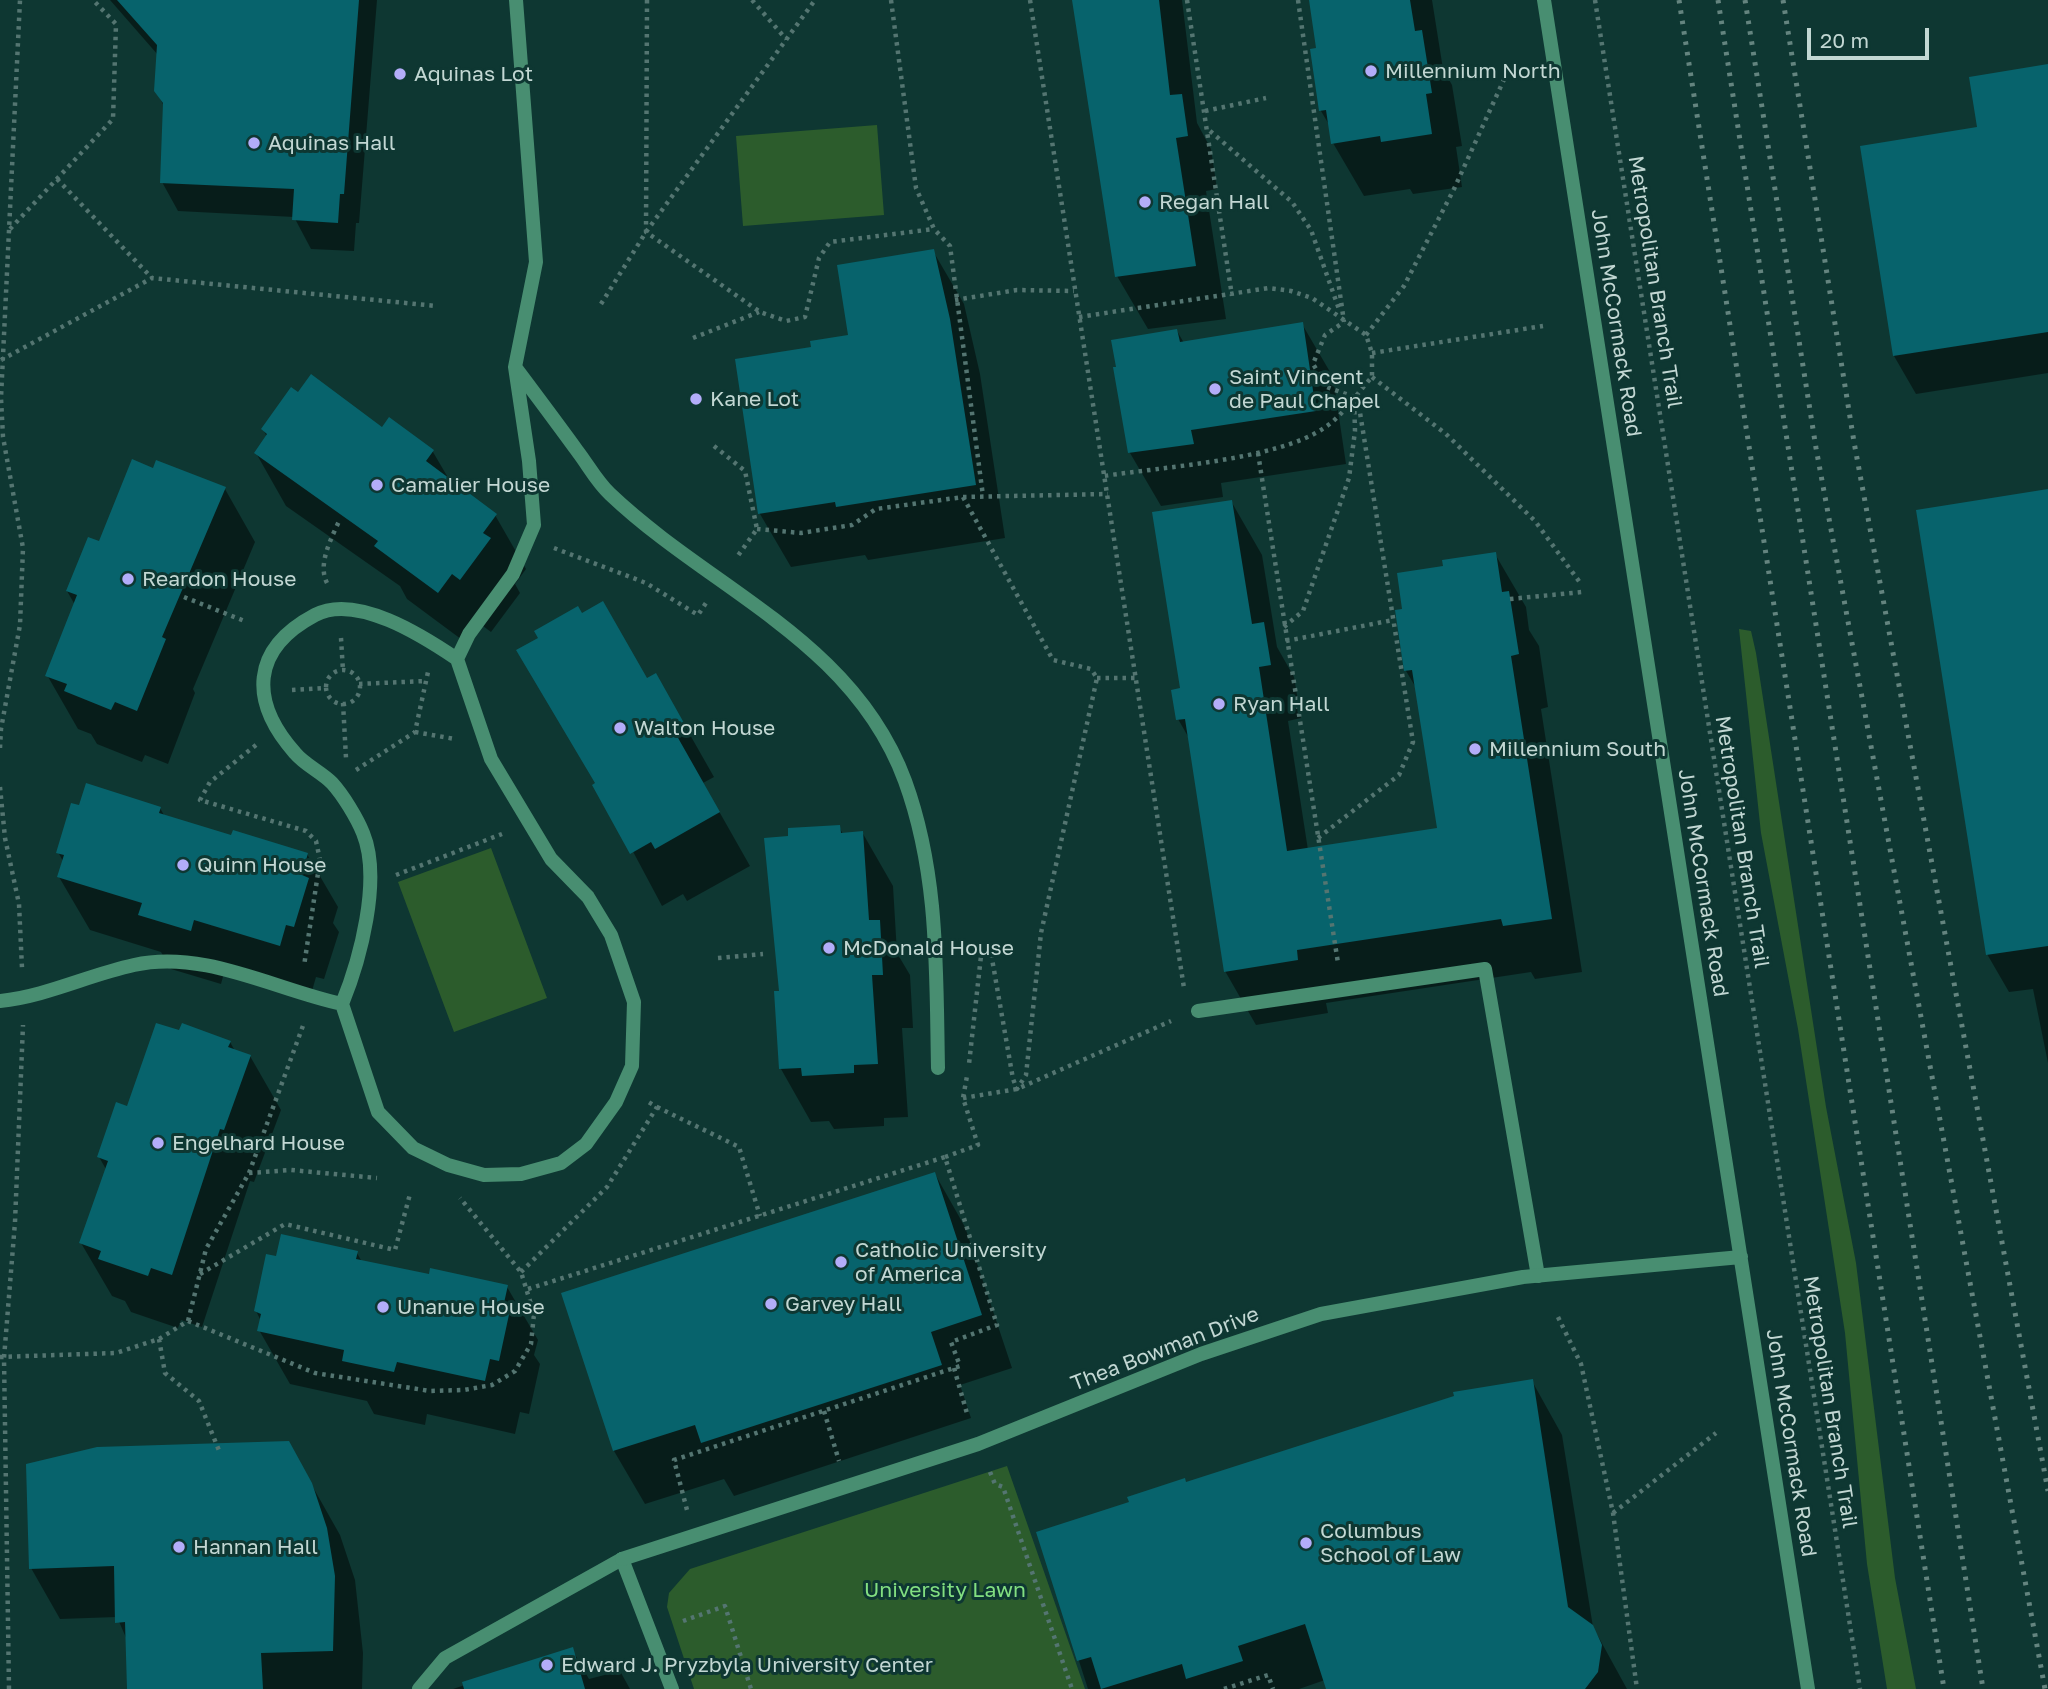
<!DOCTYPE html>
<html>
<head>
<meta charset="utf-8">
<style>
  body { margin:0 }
  #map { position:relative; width:2048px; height:1689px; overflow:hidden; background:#0e3732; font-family:"Golos Text",sans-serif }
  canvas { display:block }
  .scale { position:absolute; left:1807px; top:28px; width:122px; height:32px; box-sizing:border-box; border:4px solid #c2d7d3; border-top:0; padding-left:9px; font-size:21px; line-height:24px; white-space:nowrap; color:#c2d7d3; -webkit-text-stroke:5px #0e3732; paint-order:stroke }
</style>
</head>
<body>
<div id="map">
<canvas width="2048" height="1689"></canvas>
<div class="scale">20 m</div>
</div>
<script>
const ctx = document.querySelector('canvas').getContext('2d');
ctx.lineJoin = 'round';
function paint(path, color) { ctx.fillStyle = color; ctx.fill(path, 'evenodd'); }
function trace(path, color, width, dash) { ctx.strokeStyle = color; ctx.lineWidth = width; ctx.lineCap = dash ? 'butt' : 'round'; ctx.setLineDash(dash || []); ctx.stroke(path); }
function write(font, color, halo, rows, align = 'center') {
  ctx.font = font + ' "Golos Text",sans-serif'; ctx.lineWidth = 6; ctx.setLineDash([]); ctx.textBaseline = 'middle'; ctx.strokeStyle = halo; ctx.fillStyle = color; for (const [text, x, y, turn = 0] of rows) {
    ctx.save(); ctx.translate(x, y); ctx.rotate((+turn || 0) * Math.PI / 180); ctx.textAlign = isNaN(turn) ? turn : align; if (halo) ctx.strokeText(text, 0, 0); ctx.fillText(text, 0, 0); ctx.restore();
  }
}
const green = new Path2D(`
  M877 125 884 215 743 226 736 136Z
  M1739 629 1751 631 1756 653 1826 1107 1856 1263 1895 1578 1916 1689H1887L1867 1564 1845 1333 1798 1029 1761 833Z
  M491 848 547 998 454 1032 398 882Z
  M1007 1466 1085 1689H694L667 1607 669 1593 690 1569Z`);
const shadow = new Path2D(`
  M110 0H377L359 223H356L354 251 311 249 294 217 178 211 162 182 164 106 156 91 158 55Z
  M1074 0H1182L1197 123 1211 149 1217 189 1206 191 1226 319 1148 329 1117 276Z
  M1310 0H1432L1443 69 1452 85 1462 146 1456 147 1462 187 1413 194 1410 189 1364 196 1333 143 1331 128 1321 111 1318 49Z
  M2048 66V373L1916 394 1894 356 1979 129Z
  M933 251 964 304 980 374 1005 538 868 560 865 555 791 567 760 514 737 360 813 349 850 337Z
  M1302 324 1333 377 1346 464 1221 483 1223 497 1161 506 1130 453 1115 369 1177 331 1184 343Z
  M263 429H382L433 452 450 481 495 515 526 569 515 584 520 593 491 632 483 626 469 645 407 599 400 586 286 506 256 453 267 437Z
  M154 470 225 489 255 542 193 689 195 693 168 764 145 755 142 762 97 744 91 734 78 729 47 675 75 605 67 591Z
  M2048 491V1063L2033 989 2009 992 1987 954Z
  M1231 501 1262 555 1277 647 1294 677 1301 718 1288 721 1308 850 1439 829 1418 691 1406 671 1404 610 1445 568 1495 554 1526 607 1529 630 1539 646 1548 707 1541 709 1582 972 1535 979 1531 972 1326 1003 1328 1013 1256 1025 1225 971 1190 740 1178 719 1182 690Z
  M582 615 647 680 656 675 714 777 703 783 750 866 687 901 683 894 662 906 597 784Z
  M160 808 165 817 232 837 307 854 338 907 333 923 339 932 324 979 316 977 310 998 224 973 221 984 171 969 161 952 90 930 59 877 64 863 58 852Z
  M839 827 843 834 862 832 893 886 897 953 910 975 913 1028H902L908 1117 884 1118V1126L834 1129 829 1121 811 1122 781 1069V993L790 838Z
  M180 1032 230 1042 235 1051 250 1056 281 1110 254 1182 250 1181 202 1327 181 1320 178 1328 131 1312 125 1301 112 1296 81 1243 107 1171 99 1157Z
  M935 1174 965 1227 1012 1368 960 1385 971 1418 734 1496 724 1479 645 1504 614 1451 563 1294Z
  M357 1253 362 1262 430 1277 507 1287 538 1340 534 1355 540 1364 529 1414 520 1412 515 1434 427 1414 425 1425 374 1414 367 1401 290 1384 259 1330 261 1321 256 1311 278 1258Z
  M1532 1381 1562 1435 1593 1627 1627 1689H1328L1325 1680 1299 1689H1088L1038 1533 1186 1484Z
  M288 1443 340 1535 355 1580 363 1653 362 1689H129L127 1640 117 1617 60 1619 31 1568Z
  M572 1649 589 1679 620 1671 630 1689H453Z`);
const building = new Path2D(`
  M117 0H359L344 194H340L338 223 292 220 294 189 160 183 163 103 154 91 157 45Z
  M1072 0H1159L1170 95 1182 94 1188 136 1176 138 1196 266 1115 277Z
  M1309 0H1410L1415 31 1422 30 1432 93 1426 94 1432 134 1381 142 1380 136 1331 144 1326 110 1319 111 1310 49 1316 48Z
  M2048 64V332L1893 356 1860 146 1977 127 1969 77Z
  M934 249 950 319 976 485 836 507 835 502 758 514 735 359 811 347 810 341 848 335 837 265Z
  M1303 322 1316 411 1191 430 1194 444 1128 453 1113 367H1116L1111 340 1177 329 1180 342Z
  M311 374 382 427 389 417 434 450 426 461 497 514 483 533 491 538 460 580 452 574 438 593 374 546 378 541 254 453 267 434 261 429 291 387 298 392Z
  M132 459 153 468 156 460 226 487 162 637 166 639 137 711 115 702 111 710 64 691 67 684 45 676 77 595 66 591 88 537 99 541Z
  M2048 489V946L1986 955 1916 510Z
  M1232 500 1252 624 1264 622 1271 665 1259 667 1287 851 1437 828 1412 670 1404 671 1395 610 1402 609 1397 573 1443 566 1442 560 1496 552 1502 592 1509 591 1519 654 1511 656 1552 919 1503 926 1501 919 1297 950 1298 960 1224 972 1185 719 1176 720 1171 690 1180 688 1152 512Z
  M603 601 647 678 656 673 684 723 673 729 720 812 655 849 651 842 630 854 592 785 595 783 516 650 538 638 534 631 578 606 582 613Z
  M86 783 161 807 159 813 231 835 233 830 308 853 302 875 309 878 294 927 286 925 280 946 194 920 191 931 138 915 142 903 57 877 64 855 56 853 71 803 79 805Z
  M840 825 841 833 863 831 869 920H880L883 975H872L878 1064 854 1065V1073L802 1076 801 1068 779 1069 774 991H779L764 838 788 836V828Z
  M156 1023 179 1030 182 1023 231 1041 228 1047 251 1055 224 1130 220 1129 172 1275 151 1268 148 1276 98 1259 101 1251 79 1243 108 1161 97 1157 116 1102 127 1106Z
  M935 1172 982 1315 931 1332 942 1365 701 1443 695 1425 613 1451 561 1293Z
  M281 1234 358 1251 356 1259 429 1274 430 1268 508 1285 502 1312 510 1310 499 1361 490 1359 485 1381 397 1362 394 1372 342 1361 344 1350 257 1331 261 1314 254 1311 266 1254 276 1256Z
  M1533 1379 1568 1607 1593 1625 1602 1645 1598 1672 1585 1689H1326L1305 1624 1238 1646 1243 1661 1186 1679 1182 1664 1101 1689 1091 1657 1077 1661 1036 1532 1129 1502 1127 1497 1185 1478 1186 1482 1454 1396 1453 1392Z
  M289 1441 312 1483 327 1528 335 1576 333 1651 261 1653 263 1689H127L125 1622 115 1623 114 1566 29 1569 26 1464 97 1447Z
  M573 1647 585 1689H464L462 1682Z`);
const path = new Path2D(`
  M647 0 646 232 760 312 786 321 805 317 819 258 830 242 934 229
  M752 0 786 39
  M891 0 916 188 934 229 950 246 983 496
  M1030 0 1184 988
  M1187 0 1232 296
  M1298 0 1344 322
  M1595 0 1860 1689
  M1205 111 1266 98
  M1210 131 1292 202 1311 230 1340 312
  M57 179 152 278
  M10 229 113 119 116 24 93 0
  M955 300 1017 290 1074 291
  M601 304 646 232 815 0
  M1079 317 1269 288 1291 291 1312 298 1366 335 1372 353V377C1357 393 1343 416 1324 428 1277 460 1162 467 1104 476
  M1366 335 1404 286 1454 189 1506 75
  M693 338 759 312
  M1372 353 1543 326
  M1 360 152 278 436 306
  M1372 377 1446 434 1535 521 1581 584
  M714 446 745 471 757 529 737 557
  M1258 453 1338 963
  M963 497 1053 660 1091 669 1097 678 1041 933 1026 1075 1017 1089 1013 1079 991 953 981 956 969 1064
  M757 529 801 533 852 525 876 509 963 497 1108 494
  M554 548 646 583 698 615 706 603
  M327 583C317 564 332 537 340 519
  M184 597 247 622
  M1510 599 1582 592
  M1284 627 1303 611 1349 478 1355 431 1354 397 1327 387 1313 364 1325 335 1344 322
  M341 638 343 671
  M1286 641 1393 620
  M326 687a17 17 0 1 1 34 0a17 17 0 1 1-34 0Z
  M1097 678H1135
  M359 684 426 681
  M292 690 326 688
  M343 703 346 758
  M415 732 455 739
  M256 745 210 782 200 800 306 831 316 841 320 860 304 966
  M0 748 1 729 20 625 23 548 3 437 1 398 20 0
  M356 770 415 732 428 672
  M0 787 5 838 19 904 22 968
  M1318 838 1399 775 1413 742 1357 394
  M396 875 502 834
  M718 958 763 954
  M963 1098 1017 1089 1171 1021
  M657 1107 739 1147 760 1216
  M945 1157 978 1145 963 1098 967 1076
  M249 1173 291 1170 377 1178
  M521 1272 607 1187 657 1107 645 1100
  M200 1274 285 1224 395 1250 410 1194
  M528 1289 945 1157 997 1325 951 1342 960 1366 674 1460 687 1510
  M1558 1317 1581 1364 1613 1513 1637 1689
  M188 1321 315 1373 430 1391 464 1390 492 1385 515 1371 531 1344 534 1314 521 1272 460 1198
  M159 1339 165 1373 199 1401 220 1453
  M0 1357 116 1353 159 1339 188 1321 206 1249 249 1173 304 1023
  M954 1368 968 1417
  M824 1411 839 1461
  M990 1472 995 1484 1003 1487 1072 1689
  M1613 1513 1716 1433
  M683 1621 725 1606 751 1689
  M9 1689 4 1358 15 1222 23 1025
  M1224 1689 1268 1675 1273 1689`);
const service = new Path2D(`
  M1198 1011 1485 969 1538 1276
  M419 1689 445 1658 622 1559`);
const pedestrian = new Path2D(`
  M622 1559 672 1689`);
const minor = new Path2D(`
  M516 0 536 262 515 367C536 395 557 423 578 452 588 465 597 482 610 494 711 590 853 640 905 781 939 874 936 971 938 1068
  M1544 0 1808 1689
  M457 659C423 636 356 593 315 615 251 649 249 701 295 753 305 765 321 772 332 783 343 795 357 818 363 833 382 879 360 960 342 1004L378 1112 413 1148 448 1165 484 1175 521 1174 561 1163 586 1144 616 1102 632 1066 634 1002 611 935 588 897 551 859 491 759 457 659 469 634 513 574 534 525 529 461 515 367
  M0 1001C47 996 88 975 134 965 203 949 276 990 342 1004
  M622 1559 978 1444 1201 1354 1321 1314 1523 1277 1741 1257`);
const rail = new Path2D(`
  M1679 0 1944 1689
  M1718 0 1983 1689
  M1745 0 1816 448 2045 1689
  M1783 0 1854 442 2048 1491`);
const markers = [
  [1371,71,7,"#b3adf9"],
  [400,74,7,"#b3adf9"],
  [254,143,7,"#b3adf9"],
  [1145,202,7,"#b3adf9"],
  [1215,389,7,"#b3adf9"],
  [696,399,7,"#b3adf9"],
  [377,485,7,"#b3adf9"],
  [128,579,7,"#b3adf9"],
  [1219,704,7,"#b3adf9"],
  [620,728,7,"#b3adf9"],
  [1475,749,7,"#b3adf9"],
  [183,865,7,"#b3adf9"],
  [829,948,7,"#b3adf9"],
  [158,1143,7,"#b3adf9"],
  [841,1262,7,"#b3adf9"],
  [771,1304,7,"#b3adf9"],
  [383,1307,7,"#b3adf9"],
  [1306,1543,7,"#b3adf9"],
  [179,1547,7,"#b3adf9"],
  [547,1665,7,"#b3adf9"]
];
const poiNames = [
  ["Millennium North",1385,71],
  ["Aquinas Lot",414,74],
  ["Aquinas Hall",268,143],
  ["Regan Hall",1159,202],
  ["Saint Vincent",1229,377],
  ["de Paul Chapel",1229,401],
  ["Kane Lot",710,399],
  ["Camalier House",391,485],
  ["Reardon House",142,579],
  ["Ryan Hall",1233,704],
  ["Walton House",634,728],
  ["Millennium South",1489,749],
  ["Quinn House",197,865],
  ["McDonald House",843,948],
  ["Engelhard House",172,1143],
  ["Catholic University",855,1250],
  ["of America",855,1274],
  ["Garvey Hall",785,1304],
  ["Unanue House",397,1307],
  ["Columbus",1320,1531],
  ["School of Law",1320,1555],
  ["Hannan Hall",193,1547],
  ["Edward J. Pryzbyla University Center",561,1665]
];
const streetNames = [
  ["Metropolitan Branch Trail",1655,282,81],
  ["John McCormack Road",1616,323,81],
  ["Metropolitan Branch Trail",1742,842,81],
  ["John McCormack Road",1703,883,81],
  ["Thea Bowman Drive",1165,1349,-21],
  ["Metropolitan Branch Trail",1830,1402,81],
  ["John McCormack Road",1791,1443,81]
];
const parkNames = [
  ["University Lawn",945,1590]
];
paint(green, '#2c5c2c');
paint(shadow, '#0007');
paint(building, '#07636c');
trace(path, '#547571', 4.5, [3.5, 5]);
trace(service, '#488e71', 14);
trace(pedestrian, '#488e71', 14);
trace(minor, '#488e71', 14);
trace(rail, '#64847f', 5, [3.5, 7]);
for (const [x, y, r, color] of markers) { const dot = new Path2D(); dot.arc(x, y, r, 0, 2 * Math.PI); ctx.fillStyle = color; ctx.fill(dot); trace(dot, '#0e3732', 2.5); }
write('21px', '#c2d7d3', '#0e3732', poiNames, 'left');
write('21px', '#c2d7d3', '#0e3732', streetNames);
write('21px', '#82df81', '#0e3732', parkNames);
</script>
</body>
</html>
